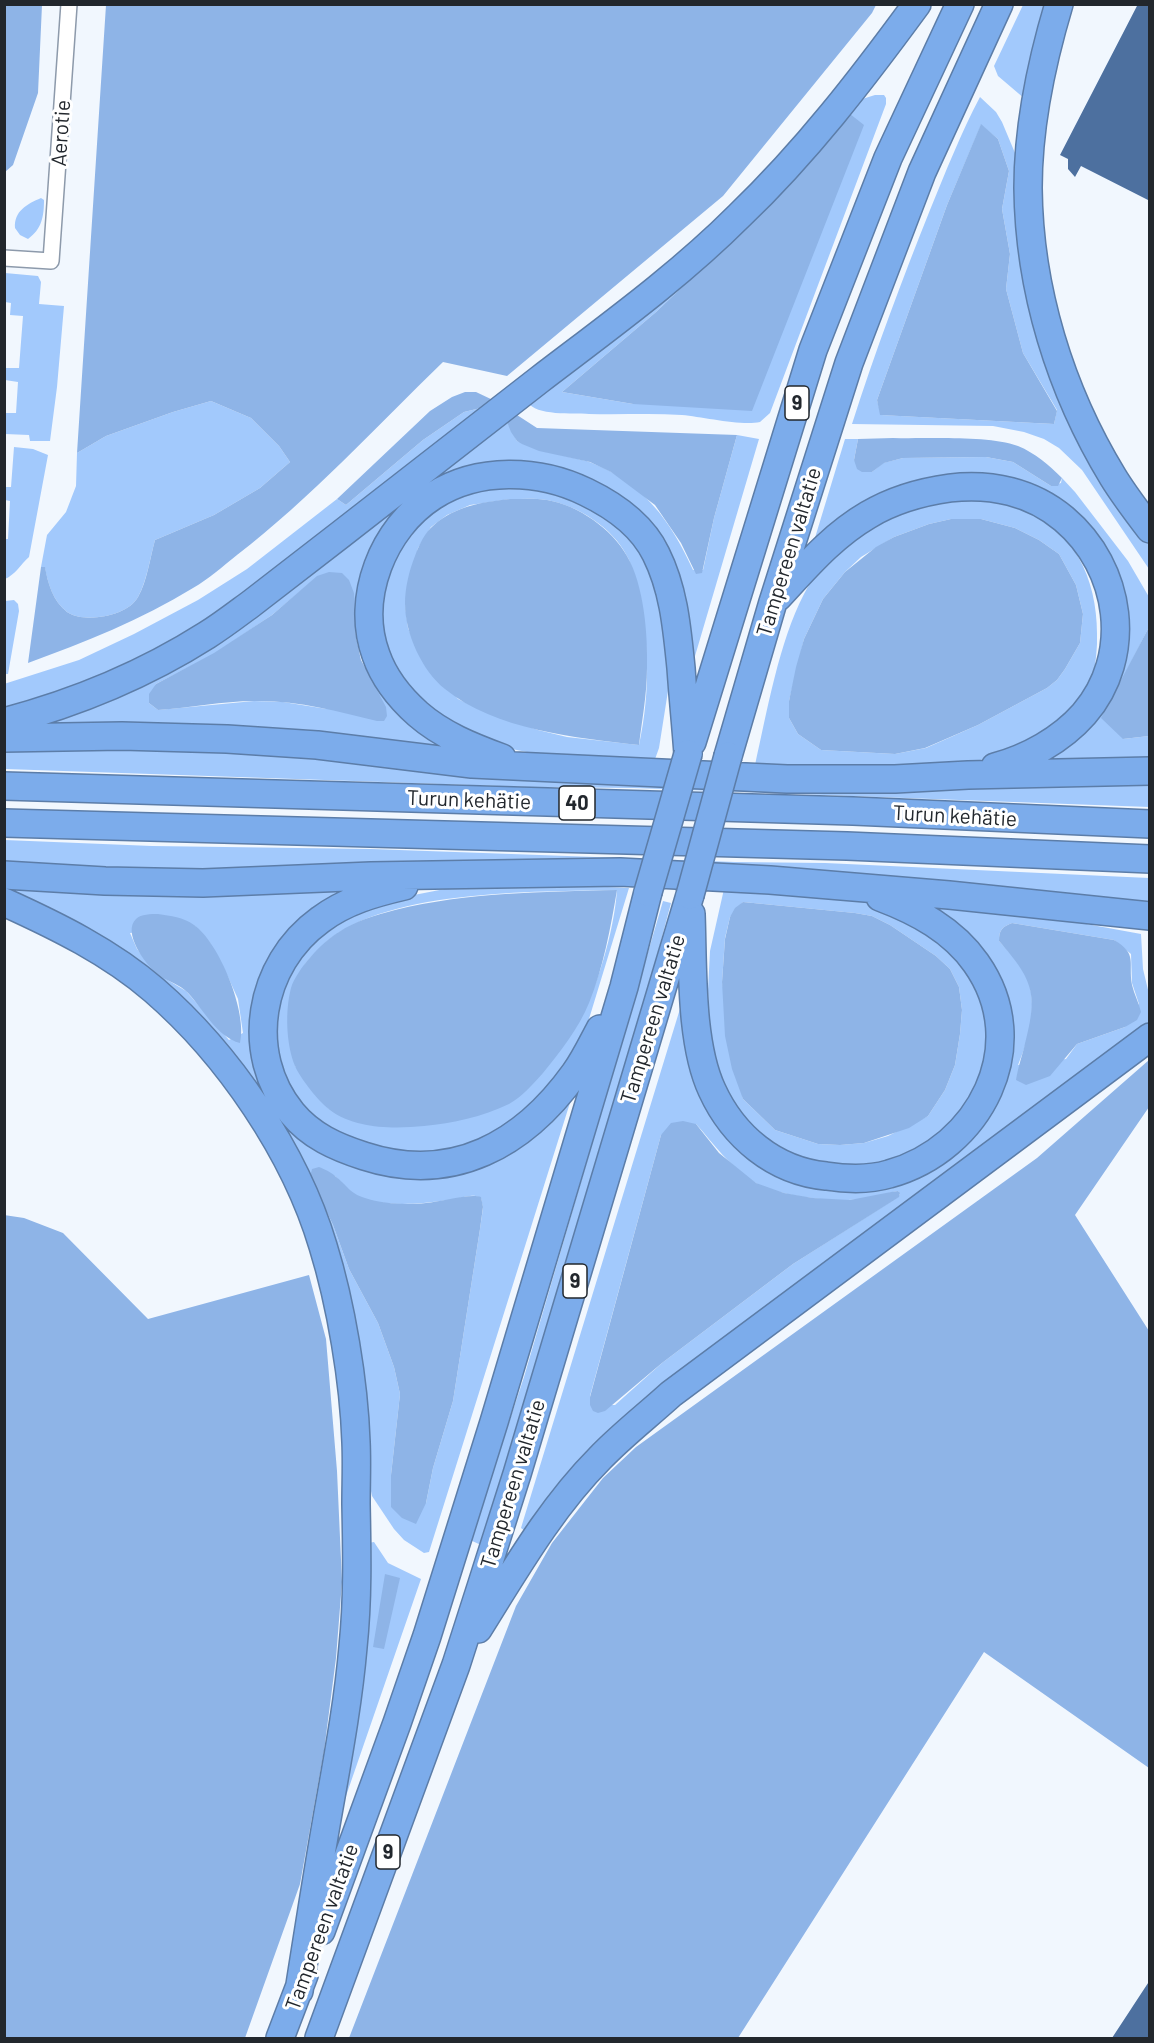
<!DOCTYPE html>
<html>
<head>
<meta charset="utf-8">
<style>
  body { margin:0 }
  #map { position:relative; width:1154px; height:2043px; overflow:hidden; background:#f1f7fe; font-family:Barlow,sans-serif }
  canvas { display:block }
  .frame { position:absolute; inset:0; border:6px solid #22272d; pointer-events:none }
</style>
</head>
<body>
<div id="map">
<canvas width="1154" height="2043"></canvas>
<div class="frame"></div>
</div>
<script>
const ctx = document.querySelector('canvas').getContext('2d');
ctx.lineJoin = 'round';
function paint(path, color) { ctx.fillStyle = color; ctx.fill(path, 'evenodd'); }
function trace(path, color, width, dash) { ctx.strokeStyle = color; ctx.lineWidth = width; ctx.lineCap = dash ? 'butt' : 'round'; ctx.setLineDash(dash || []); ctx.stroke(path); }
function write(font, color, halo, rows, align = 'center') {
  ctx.font = font + ' Barlow,sans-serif'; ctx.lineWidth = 6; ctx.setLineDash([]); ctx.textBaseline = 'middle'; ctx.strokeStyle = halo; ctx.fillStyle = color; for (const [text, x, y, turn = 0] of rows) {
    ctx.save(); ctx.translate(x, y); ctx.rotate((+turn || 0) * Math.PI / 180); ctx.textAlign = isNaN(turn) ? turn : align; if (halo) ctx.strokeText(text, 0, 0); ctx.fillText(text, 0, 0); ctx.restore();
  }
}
const green = new Path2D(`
  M1023 5H1051L1025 99 998 76 994 66Z
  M875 95H884L886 98V104L770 413 760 422C741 426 703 417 682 415 651 413 620 415 589 414 574 413 535 416 528 402L859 100ZM850 114 633 404 562 392 656 312 773 200Z
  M980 97 996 112 1002 122 1015 153 1034 312 1149 536V569L1082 470 1059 448 1044 439 1024 432 993 426 852 424C875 352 902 280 930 210 946 171 961 133 980 97ZM981 125 998 139 1009 171 1002 209 1010 254 1006 289 1023 353 1057 410 1054 424 881 415 877 400 947 205Z
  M41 198 44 200C44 216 42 229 28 239L20 235 15 228C14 211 27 204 41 198Z
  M5 273 38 276 41 282 39 304 64 306 57 387 50 441H30L29 435 5 434V413H16L18 382 5 380 6 368H19L23 316 10 315 11 303 5 302Z
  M211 401 251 418 279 446 290 462 260 488 214 515 155 540C150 558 147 580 138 597 128 616 84 624 67 612 53 601 48 584 45 568L41 567 47 535 66 512 76 486 77 453 106 436 173 412Z
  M489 406C422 459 356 511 288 561 259 582 230 606 200 625 143 662 71 694 5 708L4 684 79 660 134 634 198 600 247 569 337 499 346 505 423 440 464 412Z
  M507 422 517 441C534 446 551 453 569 457 577 459 585 460 592 463 643 483 671 521 693 570H703L714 518 737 435 759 439 690 673 684 599 581 477 419 494 360 628 451 747 312 730 199 725 16 728 68 712ZM317 577 354 593C353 626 357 652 371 682L327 709 283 702 254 701 158 710 149 703 156 684 214 654 272 615Z
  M845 439H858L854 460 872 472 883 463 903 458 986 457 1013 462 1051 486 1061 483 1062 478 1075 492 1128 561 1149 597V627L1127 670 1123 739 1149 736V759L1027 767 1107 697V550L1094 530 1072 510 983 477 814 541Z
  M14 447 33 449 48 455 29 557C21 564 15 575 5 579V539H8L10 501 5 500V487H11Z
  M505 484 574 494 635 539 658 580 669 670 668 691 659 748 654 762C596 758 509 760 458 729 434 713 412 694 396 669 380 643 379 591 391 563 401 540 422 515 444 502 454 495 491 488 505 484ZM510 499C522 499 535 498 547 500 577 505 613 528 627 556 631 562 632 571 634 578 650 631 651 691 639 745L567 737 538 730 481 710 458 699 417 649 408 628 405 605 418 548 431 527 447 515 470 505Z
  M975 499C994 502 1011 503 1028 511 1081 537 1099 588 1097 644 1096 660 1095 677 1085 692 1072 712 1049 730 1027 741 1014 747 999 755 985 759 947 768 907 767 868 767 830 766 792 765 755 765 767 712 779 642 804 594 821 561 868 523 904 511 927 503 951 501 975 499ZM951 519H981L1015 528 1039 540 1059 554 1076 585 1083 614 1080 643 1065 669 1057 680 1047 688 978 725 926 748 895 754 821 750 798 734 789 718V701L804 639 823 599 845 572 861 557 894 537 929 524Z
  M14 600 18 604 19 611 8 674H5V601Z
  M52 745 1149 780V807L634 788 528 787 5 769 4 746Z
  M5 840 152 846 371 849 735 862 825 863 1149 878 1150 906 927 884 235 872 5 864Z
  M524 883 629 888 585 1032 560 1078 500 1131 457 1149 398 1155 332 1135 292 1098 273 1049 274 1010 299 955 346 916 414 895 455 887ZM617 890C614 932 597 989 577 1025L329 1109 295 1066C298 1042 300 1018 302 994 302 986 301 974 304 966 306 961 315 954 319 949 376 888 537 892 617 890Z
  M5 885H366L324 902 252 1042 343 1162 373 1172 419 1175 574 1090 429 1552 424 1553 404 1540 394 1529 372 1496 364 1457 336 1273 229 1058 5 891ZM195 926 210 943 228 977 238 999 243 1033 229 1040 186 991 156 973 137 949 130 933ZM335 1176C339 1180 343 1186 348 1190 371 1210 425 1204 454 1199 464 1198 471 1193 481 1198L483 1208 480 1229 453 1401 433 1468 426 1503 391 1507V1475L400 1394 394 1367 378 1323 349 1269 333 1225 310 1177Z
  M724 889 865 901 892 910 954 952 979 991 987 1024V1043L981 1076 964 1113 932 1141 898 1159 875 1165 830 1168 768 1144 739 1112 724 1087 716 1064 709 1020 708 990 710 951ZM743 902 855 913 872 916 890 925 936 956 950 969 959 987 962 1010 960 1034 955 1065 945 1090 928 1116 888 1136 864 1143 840 1145 818 1144 775 1130 743 1099 722 982 725 938 730 917Z
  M918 900 1070 921 1141 934 1143 969 1149 994V1026L1099 1060 525 1531 521 1528 524 1518 683 999 707 1108C718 1129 734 1150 754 1163 781 1181 840 1200 872 1190 882 1187 892 1180 901 1175 923 1164 944 1153 966 1142L1010 1011C1007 998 1005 983 997 971 979 942 945 922 918 900ZM1012 923 1114 940 1131 954 1132 983 1139 1004 1125 1027 1077 1044 1066 1059 1018 1065C1030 1037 1040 997 1023 970 1017 959 1007 950 999 941 999 930 1002 927 1012 923ZM696 1124C714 1144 730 1167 754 1182 775 1195 823 1201 848 1200 864 1200 881 1194 898 1191L900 1194 898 1197 793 1264 662 1363 615 1405H590V1396L661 1135Z
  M663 901 671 903 635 1039 535 1381 481 1545 470 1540 524 1377Z
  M374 1542 388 1563 421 1579 337 1822 368 1543Z`);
const forest = new Path2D(`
  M5 4 42 5 38 93 13 165 5 172Z
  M106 5V4L876 5 872 13 723 196 507 376 443 362C376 427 311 498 237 555 223 566 209 579 193 588 141 620 85 642 28 663L41 567H45C48 584 53 601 67 612 84 624 128 616 138 597 147 581 150 558 155 540L214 515 260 488 290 462 279 446 251 418 211 401 173 412 106 436 77 453Z
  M850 114 864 125 752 411 633 404 562 392 656 312 773 200Z
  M981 124 998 139 1009 171 1002 209 1010 254 1006 289 1023 353 1057 411 1054 424 880 415 877 400 947 205Z
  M465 392H476L495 401 489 406 464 412 423 440 346 505 337 499 430 411 452 397Z
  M517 415 537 428 737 435 714 518 702 573 696 574 681 543 655 505 611 472 590 462 539 451 522 444 517 441 511 432 507 422Z
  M893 438C928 439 986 435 1018 446 1035 453 1049 465 1062 478L1058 486H1051L1013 462 986 457 903 458 884 463 872 472H862L857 469 854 460 858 439Z
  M510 499C522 499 535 498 547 500 578 505 612 529 627 556 644 585 648 635 647 668 647 694 642 720 639 745 577 738 495 730 445 689 422 671 405 633 405 604 405 588 409 571 415 556 419 545 425 532 434 525 456 506 482 502 510 499Z
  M951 519H981L1015 528 1039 540 1059 554 1076 585 1083 614 1080 643 1065 669 1057 680 1047 688 978 725 925 748 895 754 821 750 798 734 789 718V701L796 667 804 639 823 599 845 572 876 547 894 537 929 524Z
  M329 572 342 573 349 580 354 593 356 637 361 660 386 707 387 716 384 721H377C337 711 296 700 254 701 223 701 190 708 158 710L149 703V694L156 684 214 653 272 615 317 576Z
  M1149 627V736L1123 739 1101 718Z
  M617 890C611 926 603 969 589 1003 579 1028 560 1052 543 1073 533 1084 522 1097 509 1104 482 1117 453 1123 424 1126 394 1129 355 1129 330 1110 319 1102 300 1078 295 1066 286 1044 285 1011 291 988 297 969 322 942 339 932 355 921 376 915 395 910 468 892 542 892 617 890Z
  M743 902 855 913 872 916 890 925 936 956 950 969 959 987 962 1010 960 1034 955 1065 945 1090 928 1116 909 1128 864 1143 840 1145 818 1144 775 1130 743 1099 732 1069 725 1036 722 982 725 939 730 917 735 908Z
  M158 914C171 916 183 917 194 925 219 942 248 1013 240 1043 217 1037 204 1010 188 993 180 984 166 981 157 974 145 964 122 932 136 919 141 914 151 914 158 914Z
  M1012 923 1114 940C1138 954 1128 962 1132 985 1134 994 1139 1003 1141 1012L1137 1020 1125 1027 1077 1044 1050 1076 1026 1085 1016 1080C1018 1068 1021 1059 1024 1048 1038 995 1035 982 999 941 999 930 1002 927 1012 923Z
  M1149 1060V1107L1075 1215 1149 1331V1768L984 1652 738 2038H349L516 1606 552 1543 603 1478 636 1447 1037 1158Z
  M683 1121 696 1124 719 1153 756 1183 784 1193 813 1198 850 1200 891 1192 898 1191 900 1193 899 1197 793 1264 662 1363 605 1411 598 1413 593 1411 590 1405V1397L661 1135 671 1123Z
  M319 1167C324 1169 331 1172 335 1176 347 1185 349 1193 365 1198 383 1204 407 1205 426 1203 440 1202 470 1193 481 1197L483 1207 480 1229 453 1401 433 1468 426 1503 416 1524 402 1518 391 1507V1475L400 1394 394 1367 378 1323 349 1269 333 1225 310 1177 312 1169Z
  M4 1215 24 1218 63 1233 148 1319 309 1275 326 1339 337 1471 342 1582 336 1658 324 1751 300 1884 245 2038H5Z
  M385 1574 400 1578 384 1649 373 1647Z`);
const building = new Path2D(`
  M1138 4H1150V201L1081 166 1075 177 1068 169V159L1060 155Z
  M1150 1980V2038H1112Z`);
const street = new Path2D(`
  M4 258 51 261 69 4`);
const highway = new Path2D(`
  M1059 4C1041 64 1028 126 1028 188 1029 289 1060 390 1113 477 1124 495 1137 512 1150 529
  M778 597C806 567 832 536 868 515 893 500 921 492 950 488 991 483 1032 492 1064 519 1122 568 1134 656 1084 714 1061 740 1028 758 995 767
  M4 722C76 703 144 675 207 635 223 625 237 614 252 603 348 529 444 454 539 380 607 328 678 277 739 216 806 152 862 79 917 4
  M4 738 122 736 227 739 317 745 472 764 787 779H895L968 775 1150 771
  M692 742 813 350 888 158 960 4
  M728 756 773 602 849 363 922 172 999 4
  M502 758C472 747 442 735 418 714 400 698 384 678 376 655 355 598 383 528 433 496 478 467 539 469 586 492 613 505 642 525 656 554 674 590 677 629 681 668 683 697 686 726 688 754
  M4 786 853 811 1150 824
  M4 823 847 846 1150 859
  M4 875 105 881 203 883 371 876 620 872 770 880 949 895 1150 916
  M404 886C374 893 345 901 320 920 259 964 243 1053 292 1113 311 1136 336 1147 364 1156 453 1185 524 1144 575 1073 585 1059 592 1044 600 1029
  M4 902C57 926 110 952 154 990 228 1054 295 1152 323 1246 341 1304 354 1382 356 1442 357 1463 356 1484 356 1504 357 1552 358 1599 353 1647 348 1705 337 1762 327 1819 317 1876 308 1934 299 1991
  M691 914C693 966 690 1043 712 1090 733 1136 774 1171 826 1176 846 1179 869 1180 889 1174 980 1149 1034 1045 976 963 953 930 917 911 880 897
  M478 1629C515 1570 551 1507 600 1458 622 1435 648 1415 671 1394L1150 1037
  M321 1931 397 1723 427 1636 494 1422 624 987 648 892
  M280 2038 304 1975
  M319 2038 456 1665 482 1584 517 1474 690 895`);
const highwayBridge = new Path2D(`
  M648 892 688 754
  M690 895 728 756`);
const shields = [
  [797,403,24],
  [577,803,36],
  [575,1281,24],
  [388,1852,24]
];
const shieldNames = [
  ["9",797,403],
  ["40",577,803],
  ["9",575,1281],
  ["9",388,1852]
];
const streetNames = [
  ["Aerotie",61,133,-86],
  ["Tampereen valtatie",789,552,-73],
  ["Turun kehätie",469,800,2],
  ["Turun kehätie",955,816,3],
  ["Tampereen valtatie",653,1019,-73],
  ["Tampereen valtatie",513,1484,-73],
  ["Tampereen valtatie",322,1927,-70]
];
paint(green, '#a2c9fc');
paint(forest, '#8eb4e7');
paint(building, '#4d709f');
trace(street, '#8d9aab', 18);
trace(highway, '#5c7da8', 30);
trace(street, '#fff', 15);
trace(highway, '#7caceb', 27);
trace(highwayBridge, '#5c7da8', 30, []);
trace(highwayBridge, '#7caceb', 27);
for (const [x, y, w] of shields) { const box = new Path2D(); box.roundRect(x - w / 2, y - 17, w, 34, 4.5); ctx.fillStyle = '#fff'; ctx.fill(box); trace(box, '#22272d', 1.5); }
write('bold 20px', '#22272d', null, shieldNames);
write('21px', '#22272d', '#fff', streetNames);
</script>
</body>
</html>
